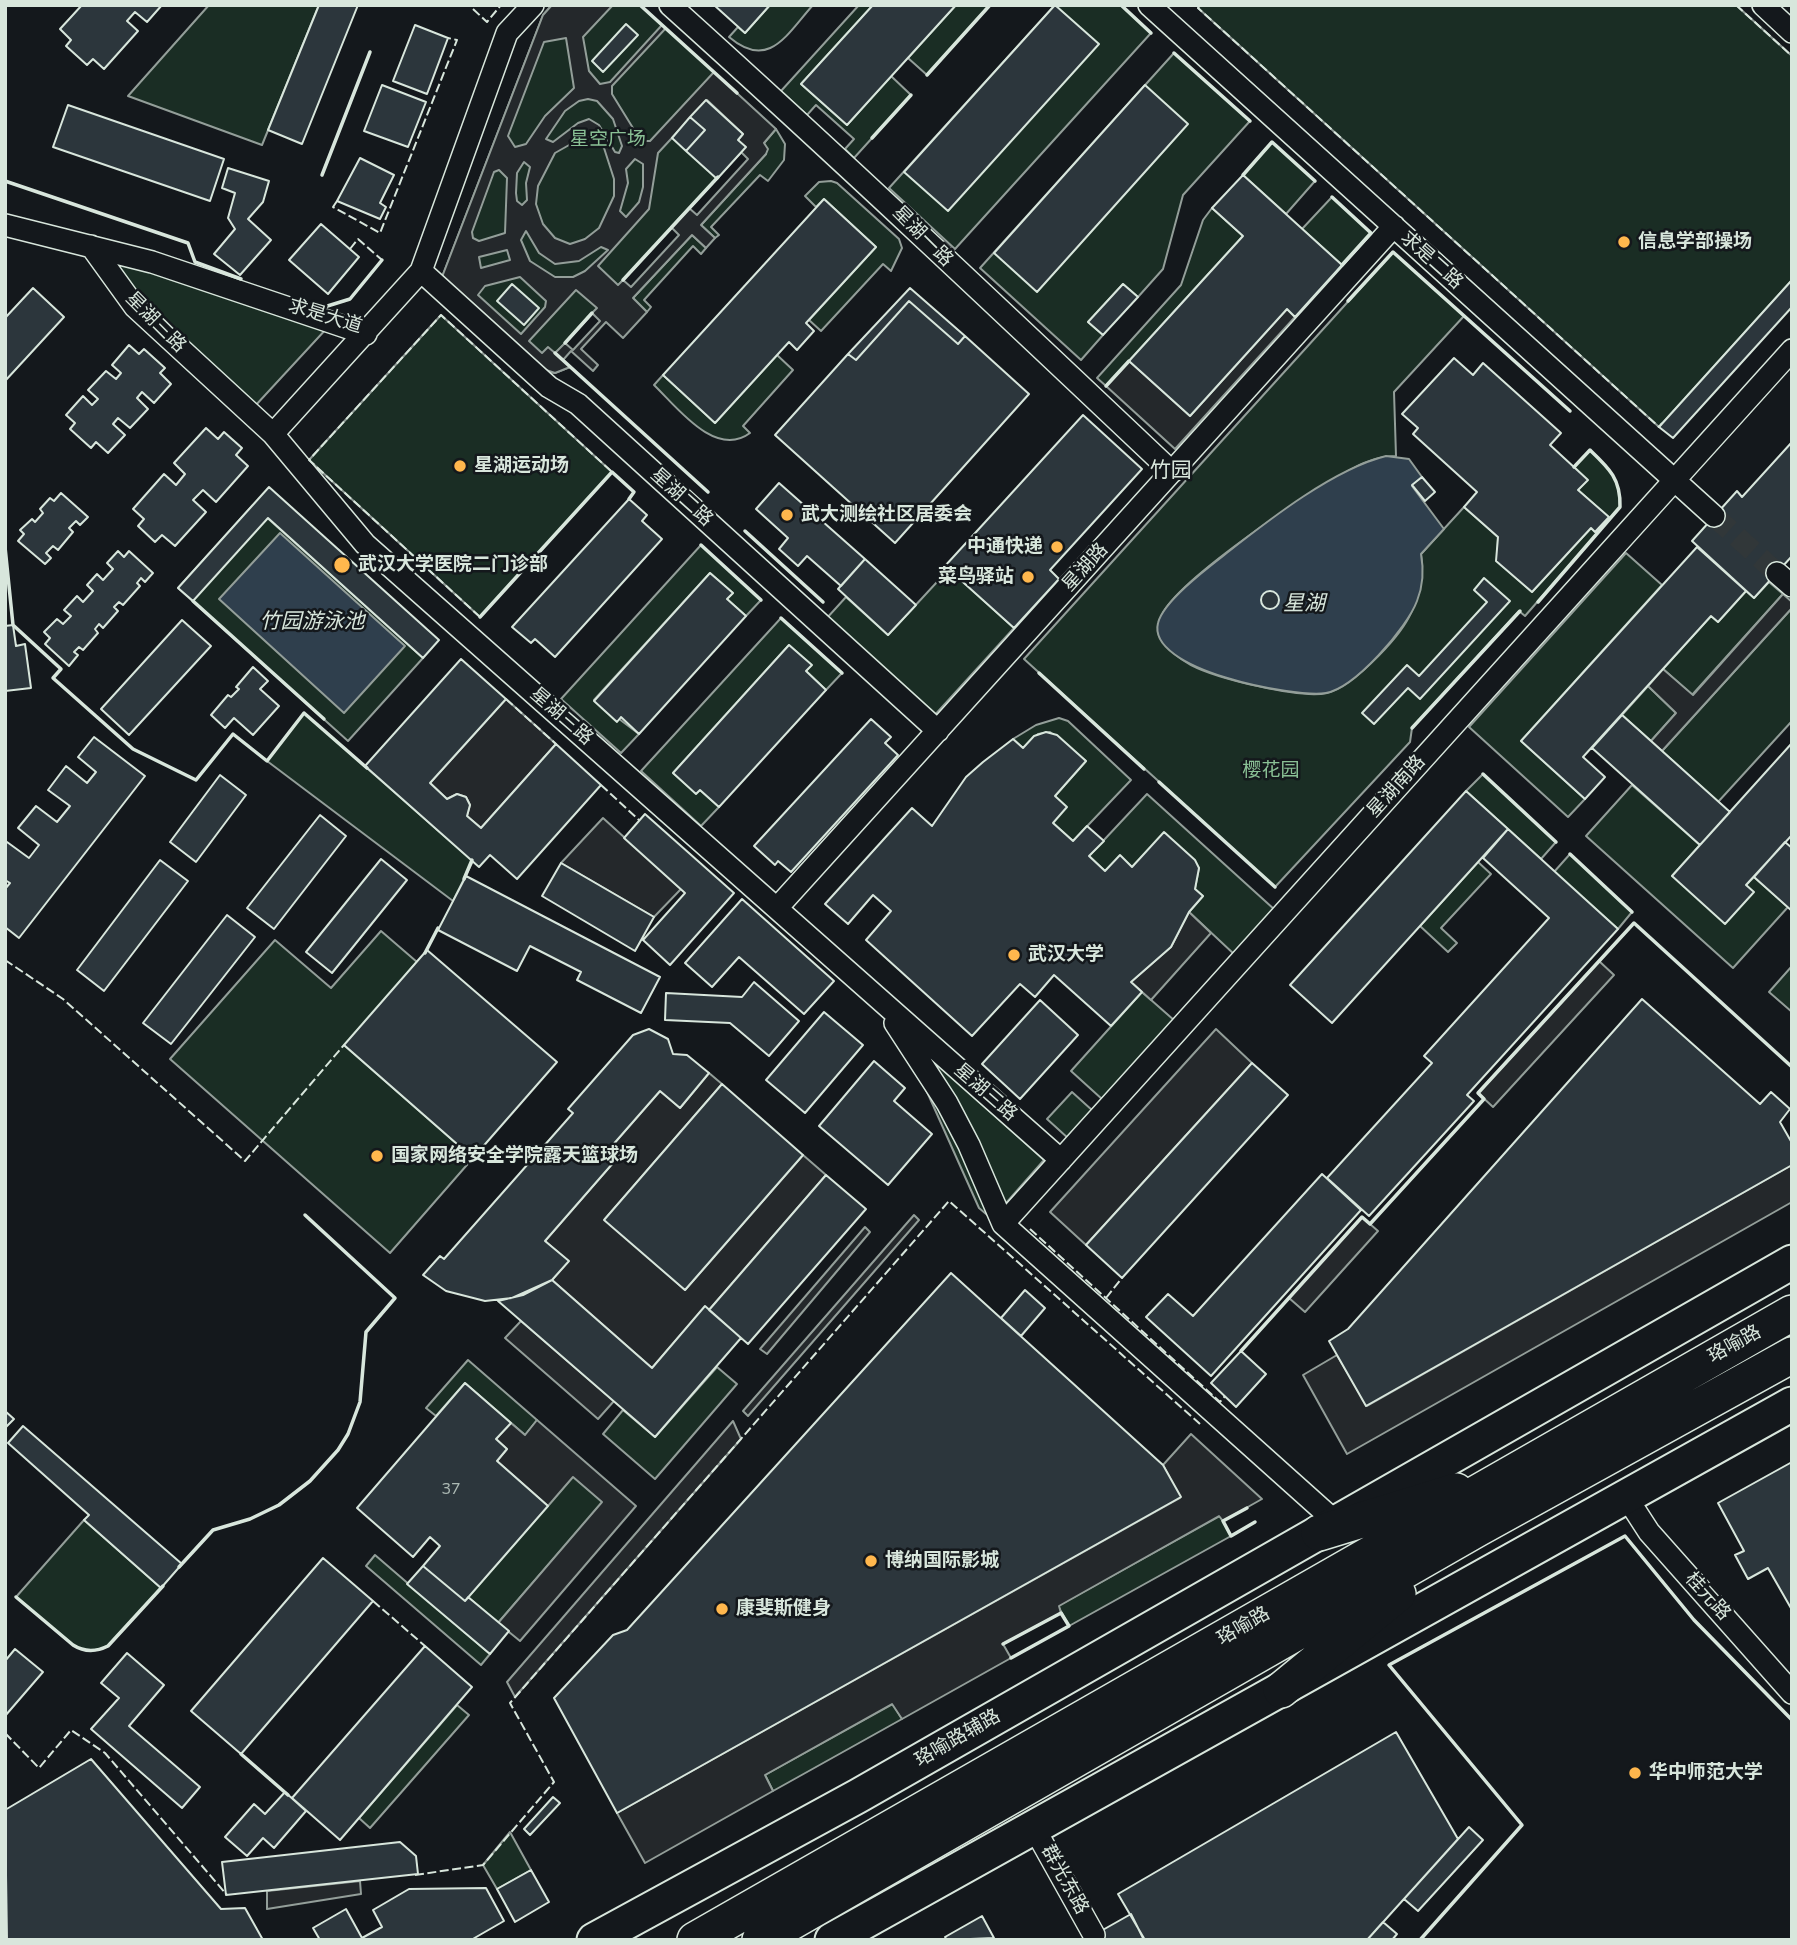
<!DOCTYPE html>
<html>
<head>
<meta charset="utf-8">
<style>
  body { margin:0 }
  #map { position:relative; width:1797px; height:1945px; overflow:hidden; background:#14181c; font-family:"Nunito Sans",sans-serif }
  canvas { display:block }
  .frame { position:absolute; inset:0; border:7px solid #d8e6dc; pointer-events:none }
</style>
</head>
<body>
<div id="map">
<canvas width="1797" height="1945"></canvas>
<div class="frame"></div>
</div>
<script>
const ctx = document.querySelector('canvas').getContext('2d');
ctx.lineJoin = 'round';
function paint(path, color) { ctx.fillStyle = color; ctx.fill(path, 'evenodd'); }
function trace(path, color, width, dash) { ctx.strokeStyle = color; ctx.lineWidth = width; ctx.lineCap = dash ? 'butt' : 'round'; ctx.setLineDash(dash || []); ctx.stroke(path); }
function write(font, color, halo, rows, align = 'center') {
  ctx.font = font + ' "Nunito Sans","Noto Sans SC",sans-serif'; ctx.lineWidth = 5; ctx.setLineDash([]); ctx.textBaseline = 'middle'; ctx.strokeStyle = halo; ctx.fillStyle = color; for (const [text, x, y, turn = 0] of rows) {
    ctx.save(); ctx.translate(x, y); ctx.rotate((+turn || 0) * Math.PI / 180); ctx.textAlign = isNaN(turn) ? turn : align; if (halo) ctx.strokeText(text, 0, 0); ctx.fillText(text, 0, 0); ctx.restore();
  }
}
const green = new Path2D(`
  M209 5H319L262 145 128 96Z
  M552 5H640L724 81 746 147 556 353 570 367 555 373 548 372 442 277 543 15Z
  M770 5H813C787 34 769 71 729 37L738 27 745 33Z
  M859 5H873L801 84 847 125 891 76 911 95 854 158 845 149 854 139 816 105 807 115 781 91Z
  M956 5H990L927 75 908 58Z
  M1055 5H1121L1151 33 955 249 889 188Z
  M1200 5H1736L1792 56V280L1659 427 1198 8Z
  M1174 53 1250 121 1183 195 1163 269 1138 297 1123 284 1088 322 1103 335 1081 360 980 268Z
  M776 129 785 144 784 160 768 181 760 175 711 227 719 235 715 238 701 225 766 154 764 143Z
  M1272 142 1315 181 1286 214 1243 175Z
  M831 181 837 183 899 239 902 248 891 271 883 264 821 331 809 320 876 247 824 199 816 207 805 196 819 182Z
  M1332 197 1371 233 1342 265 1302 229Z
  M1212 208 1243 236 1106 386 1097 378 1181 285 1203 220Z
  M692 235 706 248 701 254 693 246 644 300 651 307 647 312 633 298Z
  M1393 252 1464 316 1394 392 1396 456C1385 456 1374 459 1364 463 1325 480 1178 579 1162 615 1159 621 1160 630 1159 636 1167 649 1178 658 1191 665 1216 678 1299 699 1327 693 1352 687 1397 640 1409 617 1418 600 1424 572 1421 554L1464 507 1498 537 1497 561 1532 592 1591 528 1596 532 1608 517 1578 490 1587 480 1574 467 1590 450C1609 468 1621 479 1620 507L1525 616 1519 611 1412 728 1410 742 1275 887 1024 659Z
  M108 257 328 327 255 406 141 302Z
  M441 315 612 472 480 617 309 460Z
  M777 355 793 370 743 426 750 433C715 459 676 406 654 385L663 375 715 423Z
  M253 505 423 658 348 741 178 588Z
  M701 545 761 600 746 616 727 599 733 593 710 573 594 700 639 734 621 753 561 699Z
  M1626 553 1662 585 1521 741 1585 799 1568 817 1469 727Z
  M949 569 1014 628 933 717 826 619 846 597 888 635Z
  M1769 582 1783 594 1692 695 1663 669 1711 616 1718 622 1746 591 1754 598Z
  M1792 608V721L1718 802 1662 751Z
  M781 618 842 673 826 690 806 671 811 665 789 645 673 773 696 793 700 790 719 807 701 826 641 771Z
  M1648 686 1676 713 1651 741 1622 715Z
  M304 713 473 861 453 901 267 761Z
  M1059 718 1068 721 1131 780 1073 841 1053 823 1055 796 1086 761 1050 732 1038 734 1023 748 1013 739 1036 725Z
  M1483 774 1556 842 1541 859 1466 791Z
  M1632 785 1700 845 1672 876 1753 892 1746 885 1754 877 1788 907 1733 968 1586 836Z
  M1147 794 1275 910 1235 955 1189 912 1203 896 1195 889 1199 868 1165 833 1132 867 1120 856 1105 871 1089 856Z
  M1570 854 1632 912 1618 929 1554 872Z
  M1478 862 1491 874 1441 928 1457 943 1448 952 1420 926Z
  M381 931 417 962 345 1046 473 1158 390 1253 170 1059 275 940 331 988Z
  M1792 966V1012L1769 992Z
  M1142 992 1175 1021 1103 1100 1071 1071Z
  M932 1059 1044 1160 992 1219 979 1208 919 1074Z
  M1072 1092 1093 1111 1069 1139 1047 1119Z
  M468 1360 537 1420 525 1435 465 1383 436 1416 426 1408Z
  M717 1367 737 1384 655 1479 603 1434 623 1410 655 1437Z
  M573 1476 603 1502 498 1623 468 1597Z
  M1220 1516 1231 1536 1069 1626 1058 1606Z
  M84 1520 161 1588 108 1646C96 1652 84 1652 73 1645L16 1597Z
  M375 1555 490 1654 481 1665 366 1566Z
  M893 1704 902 1719 773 1791 765 1775Z
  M457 1705 469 1715 370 1828 359 1818Z
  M510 1832 531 1870 497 1889 483 1865Z`);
const parking = new Path2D(`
  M552 5H613L583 37 589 71 600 84 610 82 662 25 666 28 612 86V94L641 141H650L714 72 776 129 764 143 768 149 766 154 701 225 715 238 706 248 692 235 633 298 647 312 623 338 606 322 581 349 598 365 593 371 571 351 563 360 570 367 555 373 546 370 442 277 543 15ZM566 38 574 88 545 116 526 144 515 147 508 136 544 42ZM588 99 597 101 613 119 622 146 619 153 615 152 599 125 589 119 578 123 553 142 546 139 565 111 579 101ZM707 100 743 134 738 140 741 152 748 159 697 215 689 208 671 227 679 235 631 287 623 280 618 285 598 266 649 209 658 153ZM585 136 596 139 604 148 614 179V196L599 228 585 239 570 244 555 238 543 224 536 204 538 186 555 153ZM635 159 643 164V187L639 202 626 217 620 211 628 183 626 169ZM524 162 530 167 526 183 527 200 522 205 517 201 516 193 517 173ZM499 170 507 178 505 233 479 241 473 238 472 232 494 172ZM526 231 539 253 555 264 579 261 601 247 608 250 585 271 573 277H555L530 261 521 240ZM507 250 510 260 481 268 479 257ZM520 277 546 301 545 307 521 334 478 295 485 286ZM576 290 597 308 592 313 600 321 573 350 565 343 555 353 548 347 542 353 529 341Z
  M1287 309 1295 317 1175 449 1106 386 1129 361 1190 416Z
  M1783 594 1792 602V608L1662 751 1651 741 1676 713 1648 686 1663 669 1693 695Z
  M506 699 556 744 481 828 467 816 470 805 466 797 457 794 447 799 430 783Z
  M603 818 681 889 654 917 561 863Z
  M1189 912 1211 933 1151 1000 1131 982 1171 947Z
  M1599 961 1614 975 1493 1107 1478 1093Z
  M1216 1029 1252 1063 1086 1245 1050 1212Z
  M709 1073 722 1084 605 1219 685 1290 803 1155 826 1175 709 1310 705 1307 652 1368 552 1280 568 1261 545 1241 620 1155 611 1147 660 1091 680 1108Z
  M1792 1165V1202L1347 1454 1303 1375 1337 1355 1367 1406Z
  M914 1215 919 1220 748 1416 743 1411Z
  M1362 1217 1378 1231 1305 1312 1289 1298Z
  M865 1227 870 1232 767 1354 760 1349Z
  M521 1321 614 1401 598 1419 505 1338Z
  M537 1420 636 1506 520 1641 498 1623 602 1502 573 1477 548 1506 497 1461 507 1449 496 1439 511 1423 525 1435Z
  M733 1421 741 1439 515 1697 507 1682Z
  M1191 1434 1262 1499 1223 1521 1219 1516 1059 1606 1061 1613 1003 1644 1011 1658 902 1719 892 1704 765 1775 773 1791 645 1863 617 1813 1180 1498 1163 1465Z
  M360 1881 361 1894 267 1909V1891Z`);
const water = new Path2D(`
  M1386 456 1409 459 1422 477 1412 486 1444 529 1421 554C1424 570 1423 586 1417 601 1407 628 1355 688 1326 693 1294 698 1146 670 1158 623 1163 601 1210 566 1228 552 1270 519 1334 469 1386 456Z
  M280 533 405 646 344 713 219 599Z`);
const building = new Path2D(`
  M82 5H162L147 22 135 12 127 21 138 31 104 69 93 59 87 65 66 46 71 40 60 29Z
  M319 5H358L302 144 268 130Z
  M714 5H770L745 33Z
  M873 5H956L847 125 801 84Z
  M1055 5 1099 44 948 211 904 172Z
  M626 24 638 35 603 72 592 61Z
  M415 25 448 38 427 94 393 81Z
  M382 85 426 102 408 147 364 131Z
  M1145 85 1188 124 1037 292 994 253Z
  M706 100 743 134 738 140 746 147 717 179 686 151 705 130 690 117Z
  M68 105 224 159 210 201 53 147Z
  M690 117 705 130 686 151 672 138Z
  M360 158 394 175 380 203 386 207 380 219 337 201Z
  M228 168 269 181 263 202 248 219 271 240 240 275 214 254 235 229 228 218 235 193 222 188Z
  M1243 175 1342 265 1295 317 1287 309 1190 416 1129 361 1243 236 1212 208Z
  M824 199 876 247 806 323 814 331 797 350 789 342 715 423 663 375Z
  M321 224 359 257 328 294 289 260Z
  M1792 280V307L1673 438 1659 427Z
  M512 284 539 308 524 325 497 301Z
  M1123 284 1138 297 1103 335 1088 322Z
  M33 288 64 317 5 381V318Z
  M910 288 965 336 958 344 909 301 856 360 848 354Z
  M909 301 958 344 965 336 1029 394 895 543 775 435 848 354 856 360Z
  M129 345 139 354 144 349 165 368 160 373 171 384 154 403 142 392 137 398 148 409 130 428 118 418 113 424 125 435 108 453 96 442 91 448 70 429 75 423 66 415 83 396 92 405 98 399 88 390 106 371 116 379 121 373 112 365Z
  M1454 358 1473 375 1483 363 1561 433 1550 445 1588 480 1578 490 1609 517 1595 532 1591 528 1532 592 1496 561 1498 537 1464 507 1477 492 1413 434 1418 428 1402 414Z
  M1083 415 1142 469 1050 570 1059 579 1014 628 945 566Z
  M206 428 218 439 224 432 242 448 236 455 248 466 216 502 203 490 193 500 206 512 175 546 162 535 155 542 138 526 144 519 133 509 164 474 176 485 185 474 174 463Z
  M1792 442V556L1754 598 1692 541 1737 491 1742 497Z
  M1422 477 1435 492 1425 501 1412 485Z
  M779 483 865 559 841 586 807 556 798 566 779 549 788 538 756 509Z
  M269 487 439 640 423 658 268 518 193 601 178 588Z
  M61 493 88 517 80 525 76 521 69 528 73 532 58 550 53 546 46 553 51 558 45 564 18 541 24 534 20 530 32 519 35 522 43 513 40 509 50 498 54 501Z
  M629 499 647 515 642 521 662 539 555 657 535 639 531 643 512 627Z
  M1697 547 1746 591 1718 622 1711 616 1583 757 1605 777 1585 799 1521 741Z
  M118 551 124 557 129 551 153 573 145 582 141 578 137 583 140 586 123 605 119 602 114 607 118 611 103 628 99 624 95 629 98 633 83 650 79 647 74 652 78 655 69 666 45 644 50 638 44 632 57 619 63 624 71 616 64 610 77 596 83 602 93 591 87 585 97 574 103 580 113 569 107 563Z
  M865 559 916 605 888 635 838 589Z
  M710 573 733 593 727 599 746 616 639 734 621 717 617 722 594 701Z
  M1484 578 1510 601 1420 699 1408 688 1374 724 1362 713 1407 665 1419 676 1487 602 1474 590Z
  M1261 600a9 9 0 1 1 18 0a9 9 0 1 1-18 0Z
  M182 620 211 646 129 735 101 709Z
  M13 625 16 646 25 644 31 688 5 691V626Z
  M789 645 812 665 806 671 826 690 719 807 700 790 696 794 673 773Z
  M461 659 506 699 430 783 447 799 457 794 466 797 470 805 467 816 481 828 556 744 601 785 517 879 490 855 479 867 365 766Z
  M253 667 268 681 260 689 279 706 253 735 234 718 225 728 211 715 228 695 231 697 239 689 236 687Z
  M1622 715 1730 812 1700 845 1592 748Z
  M871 719 891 737 885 743 898 755 791 872 778 861 775 865 754 846Z
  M1046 732 1057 735 1086 761 1055 796 1067 807 1053 823 1073 841 1087 826 1104 841 1089 856 1105 871 1120 855 1132 867 1164 832 1195 860 1199 868 1195 889 1203 896 1189 912 1171 947 1131 982 1142 992 1111 1026 1054 975 1035 997 1020 984 972 1036 866 940 891 911 873 895 848 924 825 904 912 808 932 826 966 777 983 762 1013 739 1023 748 1034 736Z
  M94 737 145 776 19 938 5 927V889L10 883 5 880V844L7 842 29 858 39 845 18 828 36 806 57 822 70 806 48 790 66 766 87 783 96 772 78 757Z
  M1792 743V835L1746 885 1754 892 1725 924 1672 876Z
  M220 775 246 795 196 862 170 842Z
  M1466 791 1508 829 1332 1023 1290 985Z
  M645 814 734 893 670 965 643 940 685 893 624 838Z
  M320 815 346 836 274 929 247 908Z
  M1508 829 1618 929 1467 1095 1474 1101 1369 1216 1327 1178 1432 1063 1424 1056 1549 918 1483 858Z
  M1785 842 1792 848V911L1754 877Z
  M381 859 407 880 332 973 306 952Z
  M160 860 188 881 104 991 77 970Z
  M561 863 654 917 635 951 542 896Z
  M466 876 660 977 641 1013 577 980 581 972 530 946 517 971 438 930Z
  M742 899 834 981 804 1014 739 957 712 987 685 963Z
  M227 915 255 937 171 1044 143 1023Z
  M427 950 557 1062 473 1158 344 1045Z
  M754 982 799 1021 769 1056 730 1023 665 1020 666 993 742 997Z
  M1642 999 1760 1104 1771 1092 1790 1109 1780 1122 1792 1143V1165L1366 1406 1329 1341 1348 1329Z
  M1040 1000 1078 1035 1020 1099 982 1064Z
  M824 1012 863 1045 805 1113 766 1080Z
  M649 1029 668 1039 673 1054 687 1055 709 1073 680 1108 660 1091 611 1147 620 1155 545 1241 569 1261 552 1280 512 1298 485 1301 446 1291 423 1275 440 1256 444 1259 573 1113 568 1109 633 1035Z
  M874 1061 905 1088 894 1101 932 1134 888 1185 819 1126Z
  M1252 1063 1288 1095 1122 1278 1086 1245Z
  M722 1084 803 1155 685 1290 604 1220Z
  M1322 1174 1361 1210 1211 1376 1146 1317 1168 1294 1193 1316Z
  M826 1175 866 1209 748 1344 709 1310Z
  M951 1273 1163 1465 1181 1497 617 1813 554 1698 613 1635 627 1630Z
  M552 1280 652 1368 705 1306 741 1338 655 1437 498 1301 523 1295Z
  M1025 1290 1045 1308 1021 1336 1001 1318Z
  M1241 1351 1266 1374 1236 1407 1211 1383Z
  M465 1383 511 1423 496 1439 507 1449 497 1461 548 1506 465 1601 423 1566 440 1546 430 1537 413 1557 357 1508Z
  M5 1411 14 1419 5 1428Z
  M23 1426 182 1564 161 1588 84 1520 89 1515 8 1443Z
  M1792 1462V1610L1768 1568 1748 1579 1735 1555 1744 1551 1718 1503Z
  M323 1558 373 1601 241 1754 191 1711Z
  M423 1566 465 1601 468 1597 509 1631 490 1654 407 1584Z
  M425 1646 472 1687 340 1840 292 1798Z
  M15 1649 43 1672 5 1716V1661Z
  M127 1653 164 1685 129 1726 200 1787 182 1808 91 1729 119 1698 101 1683Z
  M1396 1732 1458 1839 1367 1940H1145L1118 1894Z
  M91 1759 221 1909 245 1908 263 1940H7L5 1810Z
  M285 1792 306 1811 274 1848 263 1838 247 1856 225 1837 254 1804 265 1814Z
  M553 1797 560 1803 530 1835 524 1829Z
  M1469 1827 1483 1840 1418 1911 1404 1899Z
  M400 1842 416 1856 418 1874 226 1895 222 1862Z
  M531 1870 549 1902 515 1922 497 1889Z
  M486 1888 504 1921 471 1940H320L313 1928 346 1909 362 1938 382 1927 373 1910 409 1889Z
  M1131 1914 1144 1940H1085Z
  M982 1916 994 1938 947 1940 945 1937Z
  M1383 1922 1397 1934 1392 1940H1367Z`);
const minorTunnel = new Path2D(`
  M1714 516 1777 573`);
const minor = new Path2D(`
  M670 5C840 158 1006 315 1172 472
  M1149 5 1714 516
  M1763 5 1792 32
  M5 225 152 262 366 334
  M91 246 135 307 273 434 365 544 1061 1160
  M421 271 549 387 578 404 938 731
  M273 434 421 271 507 33 533 5
  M1777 573 1792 586
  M777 908 1394 226
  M895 1023 947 1103 969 1145 1003 1224 1337 1523
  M1003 1224 1792 350
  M1627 1498 1649 1532 1792 1693
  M1033 1826 1094 1935`);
const primary = new Path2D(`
  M594 1940 858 1796 1792 1262
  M832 1940 1792 1404`);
const trunk = new Path2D(`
  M1319 1533 1456 1491
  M1281 1690 1398 1594
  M695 1940 1792 1313
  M760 1940 1477 1529 1792 1355`);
const fence = new Path2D(`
  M1200 5 1198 8 1659 427 1662 423
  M1704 5H1706
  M1736 5 1792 56
  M473 9 487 22 501 5
  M337 201 333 207 380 233 457 40 448 38
  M350 249 358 239 382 260
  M480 617 309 460 441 315 612 472
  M506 699 556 744
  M601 785 639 820
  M5 960 63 999 245 1161 344 1045
  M1030 1229 1220 1402 1225 1396
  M1106 1298 1122 1278
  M373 1601 425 1646
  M5 1733 39 1768 71 1730 105 1753 227 1895
  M415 1875 483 1865 554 1782 510 1703 949 1201 1200 1424`);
const wall = new Path2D(`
  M640 5 737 93
  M1121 5 1151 33
  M1174 53 1250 121
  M927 75 990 5
  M872 138 911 95
  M322 175 370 52
  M1243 175 1272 142 1315 181
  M5 181 188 243 195 262 241 279
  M1332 197 1371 233 1342 265
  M623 280 718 177
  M1348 301 1393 252 1570 411
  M317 307 321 308 350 299 382 260
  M565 343 592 313
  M555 353 708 492
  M1106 386 1129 361
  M745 531 823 602
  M701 545 761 600
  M5 547 13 625 61 669 53 678 133 749 196 780 233 734 267 761 304 713 367 768
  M193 601 324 719
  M1538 602 1620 507C1621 479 1609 468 1590 450L1574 467
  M480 617 612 472 634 492 629 499
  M781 618 842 673
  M1039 673 1144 769
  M1412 728 1520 611
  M1483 774 1556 842
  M1159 782 1275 887
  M1570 854 1632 912
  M464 879 472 860
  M425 953 438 928
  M1241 1351 1362 1217 1370 1224 1484 1099 1478 1093 1634 923 1792 1067
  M1247 1508 1223 1521 1231 1536 1255 1522
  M179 1567 213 1530 250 1519 279 1505 310 1481 338 1450 348 1434 360 1402 366 1332 395 1298 305 1215
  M16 1597 73 1645C84 1652 96 1652 108 1646L163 1586
  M1003 1644 1061 1613 1069 1626 1011 1658
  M241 1754 288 1795
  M1420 1940 1522 1825 1389 1665 1625 1536 1694 1620 1792 1720`);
const markers = [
  [1624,242,7,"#ffb74d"],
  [460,466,7,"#ffb74d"],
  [787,515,7,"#ffb74d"],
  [1057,547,7,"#ffb74d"],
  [342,565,9,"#ffb74d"],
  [1028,577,7,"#ffb74d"],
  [1014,955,7,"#ffb74d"],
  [377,1156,7,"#ffb74d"],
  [871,1561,7,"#ffb74d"],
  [722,1609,7,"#ffb74d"],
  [1635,1773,7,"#ffb74d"]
];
const numberNames = [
  ["37",451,1490]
];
const parkNames = [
  ["星空广场",608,140],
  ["樱花园",1271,771]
];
const streetNames = [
  ["星湖一路",922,237,45],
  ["求是二路",1431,261,42],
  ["求是大道",325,317,17],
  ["星湖三路",155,323,45],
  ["星湖二路",681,498,42],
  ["星湖路",1086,568,-48],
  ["星湖三路",561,717,41],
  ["星湖南路",1397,787,-48],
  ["星湖三路",985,1093,41],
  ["珞喻路",1735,1345,-29],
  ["桂元路",1707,1597,48],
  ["珞喻路",1244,1627,-30],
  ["珞喻路辅路",958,1739,-30],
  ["群光东路",1064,1880,61]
];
const poiNames = [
  ["信息学部操场",1638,242],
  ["星湖运动场",474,466],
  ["武大测绘社区居委会",801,515],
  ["中通快递",1043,547,"right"],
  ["武汉大学医院二门诊部",358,565],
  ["菜鸟驿站",1014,577,"right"],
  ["武汉大学",1028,955],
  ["国家网络安全学院露天篮球场",391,1156],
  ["博纳国际影城",885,1561],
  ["康斐斯健身",736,1609],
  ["华中师范大学",1649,1773]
];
const neighbourhoodNames = [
  ["竹园",1171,472]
];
const waterNames = [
  ["星湖",1304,605],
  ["竹园游泳池",312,623]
];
paint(green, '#1a2d24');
trace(green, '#939e99', 2);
paint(parking, '#24282b');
trace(parking, '#939e99', 2);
paint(water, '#2f3f4d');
trace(water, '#939e99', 2);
paint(building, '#2c363c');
trace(building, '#d8e6dc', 2);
trace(minorTunnel, '#313739', 21, [21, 10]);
trace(minor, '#d8e6dc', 24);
trace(primary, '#d8e6dc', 37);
trace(trunk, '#d8e6dc', 38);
trace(minor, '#14181c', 21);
trace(primary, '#14181c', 33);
trace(trunk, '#14181c', 35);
trace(fence, '#d8e6dc', 2, [9, 3.5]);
trace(wall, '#d8e6dc', 3.5);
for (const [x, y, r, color] of markers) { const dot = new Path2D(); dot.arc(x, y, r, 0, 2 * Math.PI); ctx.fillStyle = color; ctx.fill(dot); trace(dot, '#14181c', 2.5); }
write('16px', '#adbab4', null, numberNames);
write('19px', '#8ac095', '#14181c', parkNames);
write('19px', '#d8e6dc', '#14181c', streetNames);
write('bold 19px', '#d8e6dc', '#14181c', poiNames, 'left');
write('21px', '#d8e6dc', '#14181c', neighbourhoodNames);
write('italic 21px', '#d8e6dc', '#14181c', waterNames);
</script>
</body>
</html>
